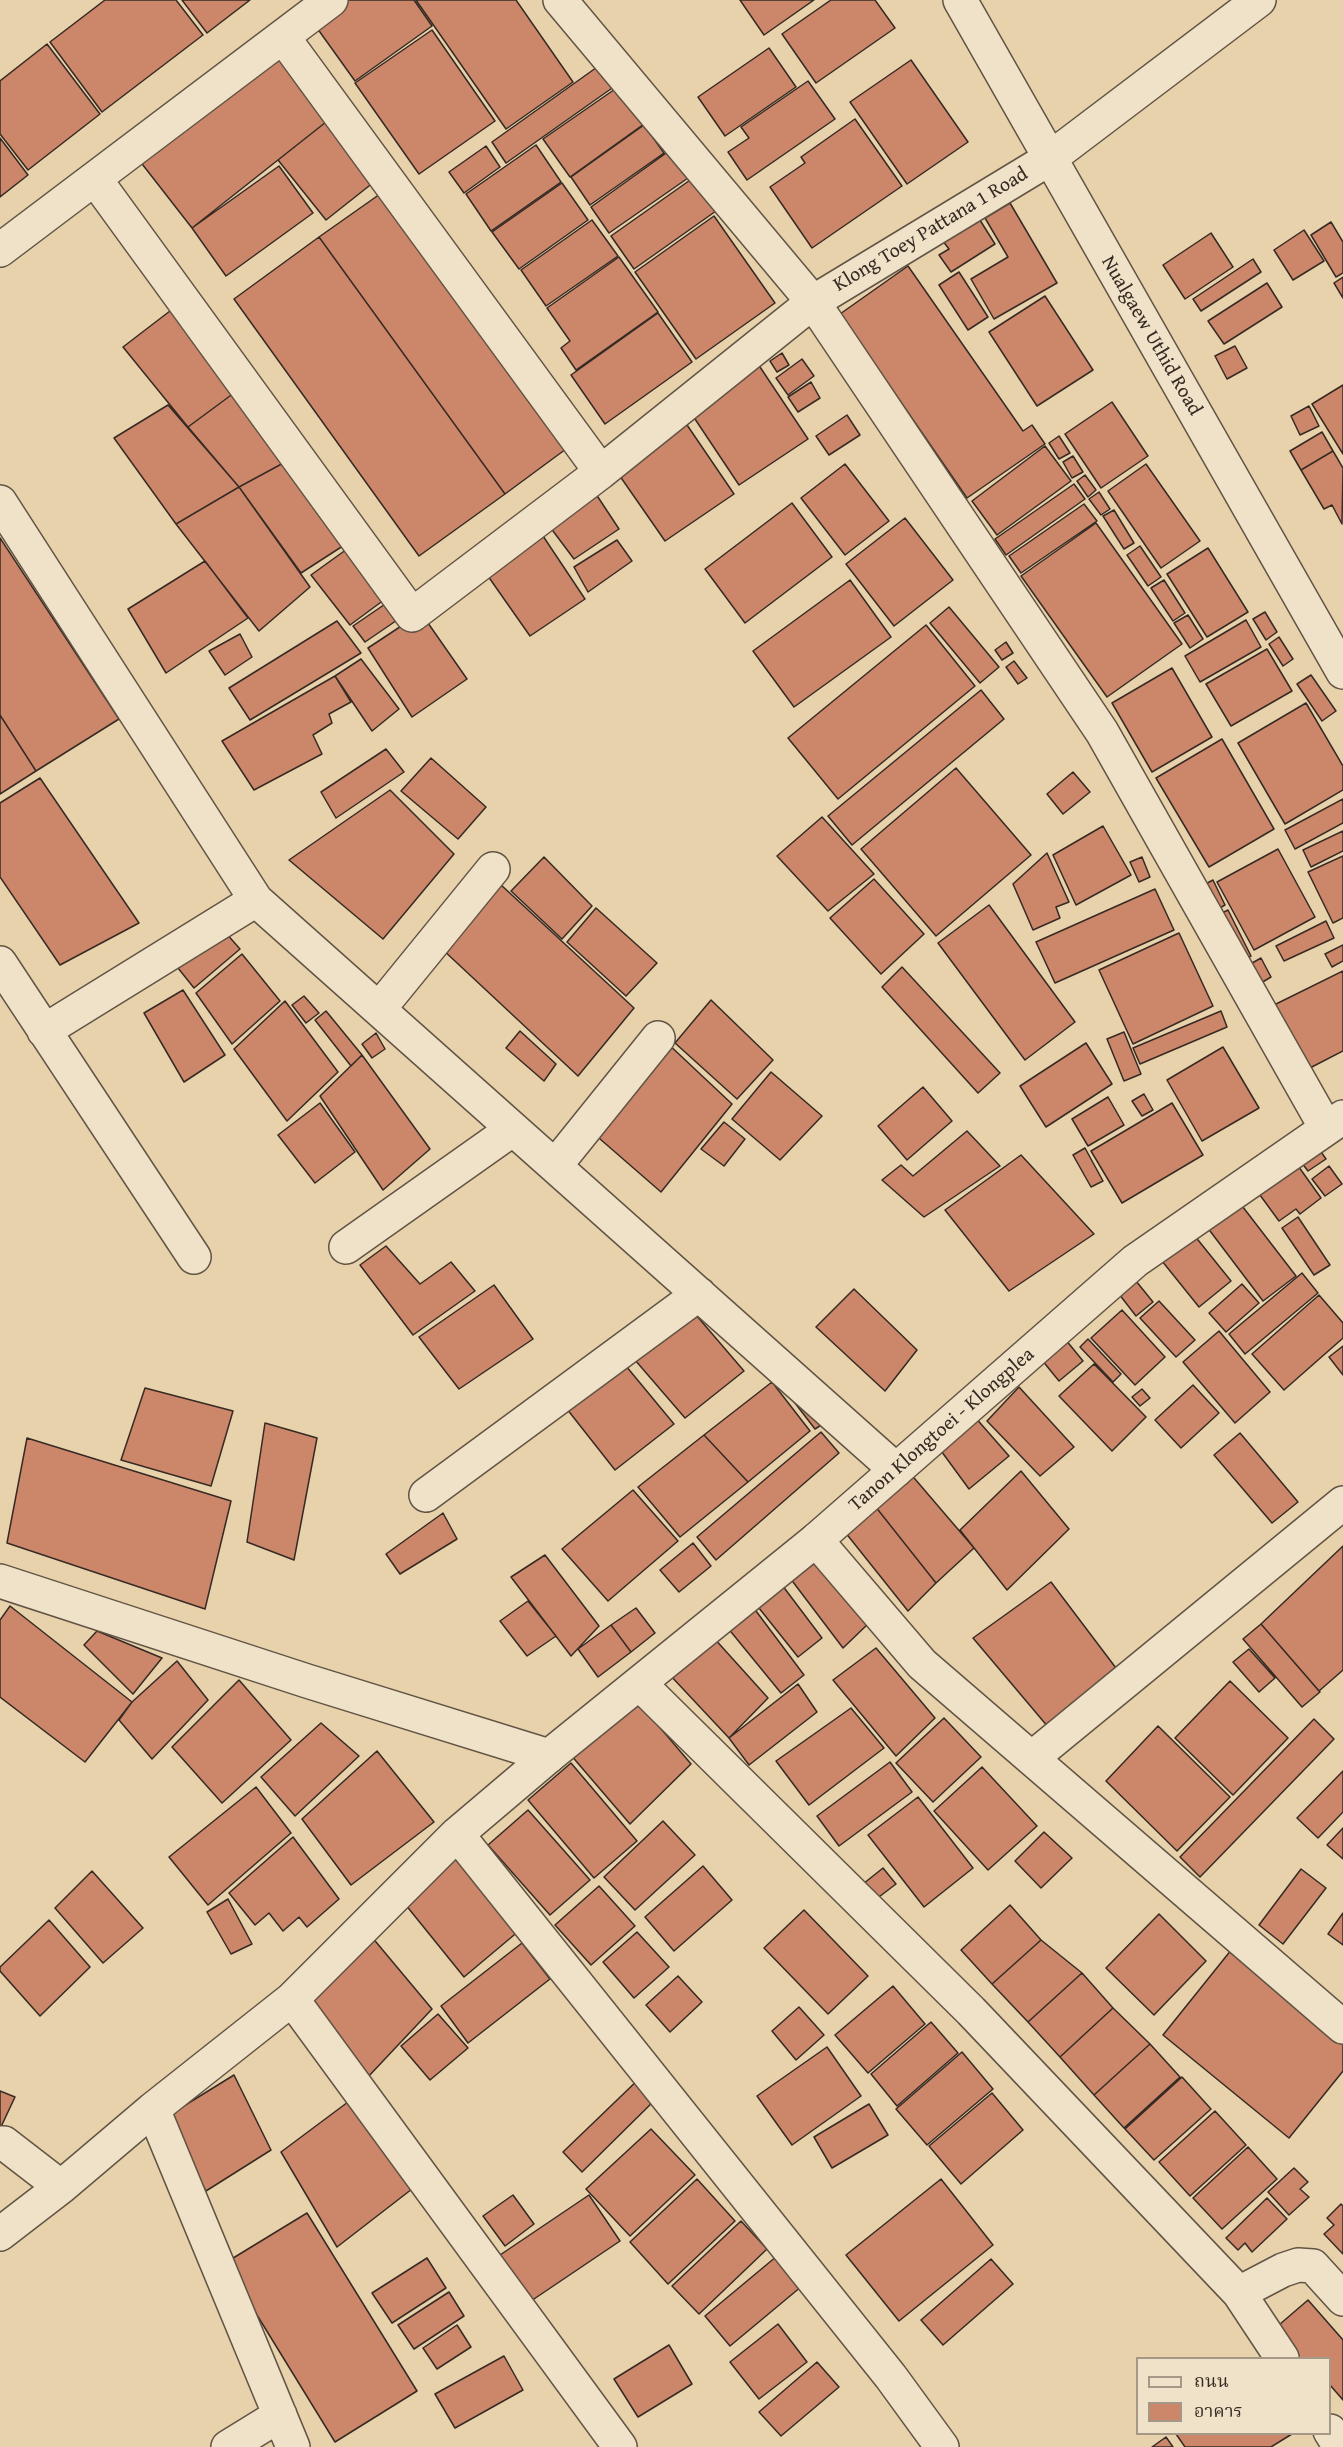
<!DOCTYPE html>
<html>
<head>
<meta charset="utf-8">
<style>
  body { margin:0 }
  #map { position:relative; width:1343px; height:2447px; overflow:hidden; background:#e7d2ab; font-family:"Gentium Book Plus","Noto Serif Thai",serif }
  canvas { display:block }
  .legend { position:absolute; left:1136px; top:2357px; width:195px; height:78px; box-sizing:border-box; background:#efe2c8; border:2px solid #a59886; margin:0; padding:8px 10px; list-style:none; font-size:18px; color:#362a23 }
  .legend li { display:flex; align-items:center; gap:12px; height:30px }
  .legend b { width:30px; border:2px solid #a59886 }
</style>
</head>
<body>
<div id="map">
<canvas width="1343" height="2447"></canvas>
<ul class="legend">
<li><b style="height:8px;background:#efe2c8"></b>ถนน</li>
<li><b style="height:16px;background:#cc876b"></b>อาคาร</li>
</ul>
</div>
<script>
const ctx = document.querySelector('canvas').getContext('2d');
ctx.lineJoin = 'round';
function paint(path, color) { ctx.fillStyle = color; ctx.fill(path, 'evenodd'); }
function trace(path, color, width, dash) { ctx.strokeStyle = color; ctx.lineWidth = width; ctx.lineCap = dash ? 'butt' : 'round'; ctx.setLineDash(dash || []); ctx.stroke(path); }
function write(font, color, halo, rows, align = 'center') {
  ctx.font = font + ' "Gentium Book Plus",serif'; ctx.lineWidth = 5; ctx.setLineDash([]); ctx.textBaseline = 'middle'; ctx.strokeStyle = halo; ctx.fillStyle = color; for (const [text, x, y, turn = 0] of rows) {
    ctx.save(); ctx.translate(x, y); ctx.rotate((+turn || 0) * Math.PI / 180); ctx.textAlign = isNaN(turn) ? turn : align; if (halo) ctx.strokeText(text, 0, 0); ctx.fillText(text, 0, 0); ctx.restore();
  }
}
const building = new Path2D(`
  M105 0H176L203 35 102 112 50 42Z
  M182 0H250L207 33Z
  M341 0H414L432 26 355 81 312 21Z
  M416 0H516L573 82 506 129Z
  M740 0H814L764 35Z
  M831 0H875L895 28 816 83 782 34Z
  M432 30 495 121 419 174 355 83Z
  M47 44 100 114 28 170 0 134V81Z
  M769 48 796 87 725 136 698 97Z
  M279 50 326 122 192 228 139 160Z
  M911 60 968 142 907 184 850 102Z
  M600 65 615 86 506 163 492 142Z
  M808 81 835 119 747 180 728 152 749 138 741 127Z
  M618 87 644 124 570 177 543 139Z
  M855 119 902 186 812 248 770 187 805 163 801 157Z
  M326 122 374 182 326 220 278 160Z
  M644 125 664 153 590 205 571 177Z
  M0 138 28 175 0 197Z
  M536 145 561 182 491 231 466 194Z
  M486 146 500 167 464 193 449 172Z
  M669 151 688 178 609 233 591 207Z
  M279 166 313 213 226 276 192 228Z
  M693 178 716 211 634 269 611 236Z
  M562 183 588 220 519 269 492 232Z
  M380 194 566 449 505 494 319 237Z
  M1010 203 1057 283 994 319 971 279 1008 257 985 218Z
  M714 216 775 303 696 359 635 272Z
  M978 217 995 244 951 272 939 255 949 249 942 240Z
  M592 220 618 256 546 306 521 270Z
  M1331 222 1343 242V273L1336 277 1311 235Z
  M1304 230 1324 261 1293 280 1274 250Z
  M1211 233 1233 267 1185 299 1163 265Z
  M319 237 505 494 419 556 234 299Z
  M619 257 658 312 576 370 561 348 570 341 547 308Z
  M1253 259 1261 272 1201 311 1193 299Z
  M908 266 1023 431 1032 425 1045 444 967 498 840 314Z
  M959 272 988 317 968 330 939 285Z
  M1343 277V298L1334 283Z
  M1267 283 1282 307 1224 344 1208 321Z
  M1045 296 1093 370 1037 406 989 332Z
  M183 301 238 390 188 427 123 347Z
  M658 313 692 362 605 424 571 375Z
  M1235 346 1247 368 1227 379 1215 356Z
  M782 353 789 365 777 372 770 361Z
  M802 359 814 376 788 395 776 378Z
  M758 364 808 439 739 485 689 410Z
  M811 382 820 398 798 412 788 397Z
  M1343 385V454L1312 404Z
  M238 390 289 460 239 487 188 427Z
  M1112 402 1148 456 1101 488 1065 434Z
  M168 405 239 487 176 524 114 438Z
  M1309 406 1319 426 1300 435 1291 416Z
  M847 415 860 435 829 455 816 436Z
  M685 422 734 494 665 541 615 469Z
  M1322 432 1333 451 1301 470 1290 451Z
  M1059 436 1070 453 1059 459 1049 443Z
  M1045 446 1071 481 997 535 972 501Z
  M1333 451 1343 468 1342 524 1332 505 1324 509 1301 470Z
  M1073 456 1083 472 1072 478 1063 462Z
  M289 460 349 542 301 573 239 487Z
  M845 464 889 521 845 555 801 498Z
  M1146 464 1200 541 1161 568 1108 491Z
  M1085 475 1096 490 1088 497 1077 481Z
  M1074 484 1085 499 1006 555 995 539Z
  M239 487 310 587 259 631 176 524Z
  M592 488 619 529 574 559 547 523Z
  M1099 492 1110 509 1101 515 1089 499Z
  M792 503 832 557 745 623 705 569Z
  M1084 504 1097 521 1021 573 1009 556Z
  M1114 510 1134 543 1124 549 1103 516Z
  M905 518 953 580 894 626 846 564Z
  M1096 523 1182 644 1107 697 1021 576Z
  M537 527 585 599 530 636 483 569Z
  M0 538 119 719 36 771 0 715Z
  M617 540 632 561 588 592 574 567Z
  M354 544 392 594 350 625 311 575Z
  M1140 546 1161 577 1148 586 1127 555Z
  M1208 548 1248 612 1207 637 1167 574Z
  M205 561 248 618 166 673 128 609Z
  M850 580 891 637 794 707 753 651Z
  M1164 580 1185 613 1173 621 1151 588Z
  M394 598 406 614 365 642 353 626Z
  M949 607 999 667 980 683 930 623Z
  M1265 612 1277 632 1266 640 1253 619Z
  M421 613 467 679 412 717 368 648Z
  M1188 615 1203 639 1190 648 1174 623Z
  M1246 620 1261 647 1200 682 1185 656Z
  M337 621 361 653 250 720 229 688Z
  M926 625 975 686 838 799 788 738Z
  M240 634 252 657 225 675 209 651Z
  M1279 637 1293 659 1283 666 1269 644Z
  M1006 642 1013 653 1002 660 995 650Z
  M1267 649 1292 691 1231 726 1206 684Z
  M361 659 399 709 372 731 335 676Z
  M1014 661 1027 678 1018 684 1006 667Z
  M1172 668 1212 737 1152 772 1112 703Z
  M1311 675 1336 711 1322 721 1297 684Z
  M335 676 351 702 329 714 332 723 313 735 322 754 254 790 222 741Z
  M981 690 1004 719 852 845 828 816Z
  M1306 703 1343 766V790L1285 824 1238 743Z
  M0 715 36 771 0 794Z
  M1222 739 1274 829 1209 867 1156 778Z
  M386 749 404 772 336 818 321 792Z
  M431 758 486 807 458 839 401 791Z
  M956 768 1031 855 936 936 861 849Z
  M1073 772 1090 792 1063 814 1047 794Z
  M40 778 139 923 60 965 0 877V803Z
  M390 790 454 854 383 939 289 860Z
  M1343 799V823L1295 849 1285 830Z
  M822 817 874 874 828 911 777 856Z
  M1103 826 1131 875 1076 905 1053 855Z
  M1343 831V851L1311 867 1303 850Z
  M1278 849 1315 917 1254 950 1217 882Z
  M1047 853 1069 902 1056 907 1060 918 1033 930 1013 884Z
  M1343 856V918L1333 923 1308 872Z
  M544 857 592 906 562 939 511 891Z
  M1142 857 1150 877 1139 882 1130 862Z
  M874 879 924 934 881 974 830 918Z
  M1213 880 1225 905 1213 912 1200 887Z
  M500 884 634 1008 578 1076 441 948Z
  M1155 889 1174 930 1055 983 1036 942Z
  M989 905 1075 1022 1025 1060 938 943Z
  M596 908 657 963 626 996 567 942Z
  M1228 910 1251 956 1238 963 1214 917Z
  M1326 921 1334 938 1284 961 1276 946Z
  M225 932 240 949 194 988 178 968Z
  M1179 933 1213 1006 1133 1044 1099 970Z
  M1343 945V961L1332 967 1325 954Z
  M242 954 280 1001 232 1044 196 993Z
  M1261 958 1271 977 1256 986 1245 967Z
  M902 967 1000 1073 978 1093 882 987Z
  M1343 971V1051L1306 1070 1274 1005Z
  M183 990 225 1055 184 1082 144 1013Z
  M304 996 319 1013 306 1023 292 1005Z
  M711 1000 773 1060 737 1099 675 1043Z
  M285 1001 338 1072 287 1121 234 1049Z
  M326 1011 362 1055 351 1066 315 1020Z
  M1221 1011 1227 1027 1140 1064 1133 1048Z
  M520 1031 556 1064 544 1081 506 1048Z
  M1124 1032 1141 1074 1124 1081 1107 1039Z
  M376 1033 385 1049 372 1058 362 1044Z
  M665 1041 732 1104 661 1192 592 1132Z
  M1086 1043 1112 1084 1046 1127 1020 1086Z
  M1223 1047 1259 1108 1202 1141 1167 1080Z
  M362 1055 430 1149 383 1190 320 1096Z
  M771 1072 822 1116 780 1160 732 1119Z
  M923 1087 952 1121 907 1160 878 1126Z
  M1144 1094 1153 1110 1142 1116 1132 1101Z
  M1108 1097 1124 1125 1088 1146 1072 1119Z
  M320 1103 355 1152 315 1183 278 1135Z
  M1172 1103 1203 1155 1122 1203 1091 1151Z
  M724 1122 745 1139 724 1166 701 1149Z
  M967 1131 1000 1166 924 1217 882 1180 901 1165 913 1176Z
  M1317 1146 1326 1159 1308 1171 1298 1158Z
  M1085 1148 1103 1181 1091 1187 1073 1155Z
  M1021 1155 1094 1234 1009 1291 945 1210Z
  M1296 1163 1321 1198 1300 1214 1296 1209 1279 1221 1257 1191Z
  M1329 1166 1342 1184 1325 1196 1312 1179Z
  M1236 1198 1296 1276 1263 1301 1204 1223Z
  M1298 1217 1330 1265 1314 1275 1282 1228Z
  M1194 1235 1231 1281 1199 1307 1162 1261Z
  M386 1246 420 1284 451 1262 475 1291 413 1335 360 1265Z
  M1302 1273 1318 1293 1245 1354 1229 1334Z
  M1136 1281 1153 1302 1136 1316 1119 1294Z
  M1242 1284 1259 1303 1226 1332 1209 1313Z
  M494 1285 533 1339 459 1389 419 1337Z
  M854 1289 917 1350 885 1391 816 1327Z
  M1319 1295 1343 1323V1338L1284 1390 1252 1354Z
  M1159 1301 1195 1340 1176 1357 1140 1318Z
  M690 1308 744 1371 685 1418 629 1353Z
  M1122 1310 1165 1357 1135 1385 1091 1338Z
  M1219 1331 1270 1392 1235 1423 1183 1362Z
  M1061 1334 1083 1361 1059 1381 1037 1354Z
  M1088 1339 1121 1374 1113 1382 1080 1347Z
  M1343 1346V1375L1329 1357Z
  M621 1360 674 1424 615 1470 563 1404Z
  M1094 1364 1146 1417 1112 1451 1059 1396Z
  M772 1382 810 1431 748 1482 704 1435Z
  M1193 1385 1219 1413 1181 1448 1155 1420Z
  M1019 1387 1074 1447 1040 1476 987 1421Z
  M145 1388 233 1411 211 1486 121 1460Z
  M1142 1389 1150 1398 1140 1406 1132 1397Z
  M788 1394 826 1422 815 1429Z
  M974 1416 1009 1456 969 1489 939 1448Z
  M265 1423 317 1438 294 1560 247 1542Z
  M821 1432 839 1453 716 1560 697 1537Z
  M1240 1433 1298 1502 1272 1523 1214 1455Z
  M704 1435 748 1482 680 1537 638 1487Z
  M27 1438 231 1501 205 1609 7 1543Z
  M1021 1471 1069 1529 1007 1590 960 1530Z
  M909 1472 974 1548 936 1583 871 1501Z
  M633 1490 678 1541 608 1601 562 1549Z
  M871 1501 936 1583 908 1611 841 1527Z
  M443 1513 457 1539 400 1574 386 1554Z
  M693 1543 711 1566 679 1592 660 1570Z
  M1343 1546V1670L1319 1691 1261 1624Z
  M822 1553 870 1622 843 1648 790 1578Z
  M545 1555 599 1626 571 1656 511 1577Z
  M779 1581 822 1638 798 1657 755 1603Z
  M1051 1582 1122 1676 1054 1734 973 1638Z
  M528 1601 556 1636 527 1656 500 1621Z
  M10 1606 132 1702 85 1762 0 1697V1620Z
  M753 1607 804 1675 781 1693 727 1627Z
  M636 1608 655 1633 631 1652 611 1625Z
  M1261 1624 1320 1692 1302 1707 1243 1639Z
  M611 1625 631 1652 598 1677 578 1649Z
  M97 1631 162 1658 133 1694 84 1645Z
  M713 1637 768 1698 729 1738 669 1674Z
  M876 1648 935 1718 896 1756 833 1680Z
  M1249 1649 1275 1678 1259 1692 1233 1662Z
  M177 1661 208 1700 152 1759 119 1720 132 1702Z
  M239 1680 291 1740 222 1803 172 1747Z
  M1230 1681 1288 1738 1233 1795 1175 1738Z
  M798 1684 817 1712 749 1765 729 1738Z
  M640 1704 691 1764 630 1824 570 1754Z
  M851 1708 884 1748 809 1805 776 1761Z
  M944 1718 981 1757 933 1802 896 1763Z
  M1314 1719 1334 1739 1200 1877 1180 1857Z
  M321 1723 359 1756 295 1816 261 1777Z
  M1158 1726 1230 1797 1177 1851 1106 1781Z
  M377 1751 434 1822 351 1885 302 1819Z
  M890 1762 912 1792 839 1846 817 1816Z
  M571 1763 637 1841 594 1878 528 1800Z
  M982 1767 1037 1826 988 1870 934 1811Z
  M1343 1771V1812L1318 1838 1297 1818Z
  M256 1787 291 1833 208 1905 169 1857Z
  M918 1797 973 1868 924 1907 868 1835Z
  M528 1810 590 1880 550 1915 488 1845Z
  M663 1821 695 1855 635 1910 604 1877Z
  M1343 1828V1859L1327 1845Z
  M1044 1832 1072 1858 1041 1888 1015 1861Z
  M293 1837 339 1899 307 1927 299 1917 283 1931 269 1913 255 1925 229 1893Z
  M461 1854 520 1930 464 1977 405 1904Z
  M703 1866 732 1900 674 1951 645 1917Z
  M883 1868 896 1884 875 1900 863 1884Z
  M1301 1869 1326 1888 1283 1944 1259 1925Z
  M92 1871 143 1928 103 1963 55 1908Z
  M599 1886 635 1926 591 1965 555 1925Z
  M228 1899 252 1944 231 1954 207 1912Z
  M1010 1905 1041 1940 992 1984 961 1950Z
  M804 1910 868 1976 828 2014 764 1948Z
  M1343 1913V1945L1328 1934Z
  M1159 1914 1206 1961 1154 2015 1106 1968Z
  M49 1920 90 1967 40 2016 0 1971V1967Z
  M637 1932 669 1967 634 1998 603 1962Z
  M371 1936 432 2009 367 2078 301 2002Z
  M1041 1940 1082 1973 1028 2022 992 1984Z
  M522 1943 550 1979 468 2043 441 2006Z
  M1232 1949 1343 2040V2071L1289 2138 1163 2035Z
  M1082 1973 1113 2008 1060 2057 1028 2022Z
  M678 1976 702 2002 670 2032 646 2005Z
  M893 1986 925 2024 868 2073 835 2035Z
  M799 2007 824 2035 796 2060 772 2031Z
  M1113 2008 1150 2044 1094 2095 1060 2057Z
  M438 2014 468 2048 430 2080 401 2046Z
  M931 2022 958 2053 897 2106 871 2074Z
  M1150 2044 1180 2077 1124 2128 1094 2095Z
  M827 2047 861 2096 792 2145 757 2096Z
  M962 2052 993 2089 927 2145 896 2109Z
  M234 2075 271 2150 206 2191 166 2117Z
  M642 2076 660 2095 582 2172 563 2152Z
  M1182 2077 1211 2109 1154 2160 1125 2129Z
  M0 2091 15 2097 0 2129Z
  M992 2093 1023 2130 961 2184 929 2146Z
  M352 2099 412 2189 337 2247 281 2152Z
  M869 2104 888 2135 832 2168 814 2137Z
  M1215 2111 1246 2145 1190 2196 1159 2162Z
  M651 2129 695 2175 630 2236 586 2189Z
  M1248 2147 1277 2179 1222 2229 1193 2198Z
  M1294 2168 1308 2182 1300 2189 1309 2197 1289 2215 1268 2192Z
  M697 2179 735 2221 668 2284 630 2242Z
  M941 2179 993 2245 899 2321 846 2255Z
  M513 2195 534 2224 505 2246 483 2216Z
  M589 2195 620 2241 531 2301 500 2255Z
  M1267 2198 1287 2219 1252 2252 1245 2243 1238 2250 1226 2238Z
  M1341 2204 1343 2206V2254L1324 2234 1334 2225 1327 2218Z
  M307 2213 417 2391 335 2442 225 2263Z
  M741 2221 767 2249 699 2314 672 2286Z
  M777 2256 802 2286 730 2346 705 2316Z
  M427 2258 446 2288 392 2323 372 2293Z
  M991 2259 1013 2284 943 2345 921 2320Z
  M449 2292 464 2316 414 2349 398 2325Z
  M1308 2300 1343 2340V2400L1330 2385V2358H1297L1272 2331Z
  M778 2324 807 2362 759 2399 730 2362Z
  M457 2325 471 2347 437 2369 423 2348Z
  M669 2345 692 2384 638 2417 614 2379Z
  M504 2356 523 2390 455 2428 435 2394Z
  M817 2362 839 2387 781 2436 759 2412Z
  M1176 2434H1292L1271 2447H1185Z
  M1166 2437 1173 2447H1152Z`);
const minor = new Path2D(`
  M560 0 813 302 1102 732 1326 1128
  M283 37 601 472
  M95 179 412 615 601 472 813 302
  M0 250 331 0
  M0 502 256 900 896 1470
  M0 963 194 1257
  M379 1009 493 869
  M44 1031 256 900
  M555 1166 658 1038
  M346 1247 513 1129
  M426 1495 699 1294
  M816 1540 922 1664 1343 2027
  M640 1684 971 2011 1239 2293 1282 2358
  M1032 1758 1343 1503
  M457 1834 891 2377 942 2447
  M292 1999 620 2447
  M0 2143H4L61 2187
  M0 2234 61 2187 153 2109
  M1239 2293 1283 2270 1298 2265 1313 2266 1343 2299
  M1330 2431 1340 2447
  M228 2447 280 2415
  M293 2447 153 2109 292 1999 457 1834 549 1756`);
const tertiary = new Path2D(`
  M960 0 1343 672
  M813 302 1049 159 1259 0
  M0 1581 307 1681 549 1756 816 1540 1135 1261 1343 1117`);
const streetNames = [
  ["Klong Toey Pattana 1 Road",931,230,-31],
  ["Nualgaew Uthid Road",1151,336,60],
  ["Tanon Klongtoei - Klongplea",942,1430,-41]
];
paint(building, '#cc876b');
trace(building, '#362a23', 1.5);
trace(minor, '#625445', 36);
trace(tertiary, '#625445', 36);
trace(minor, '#efe2c8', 33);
trace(tertiary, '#efe2c8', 33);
write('20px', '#362a23', '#efe2c8', streetNames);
</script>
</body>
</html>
